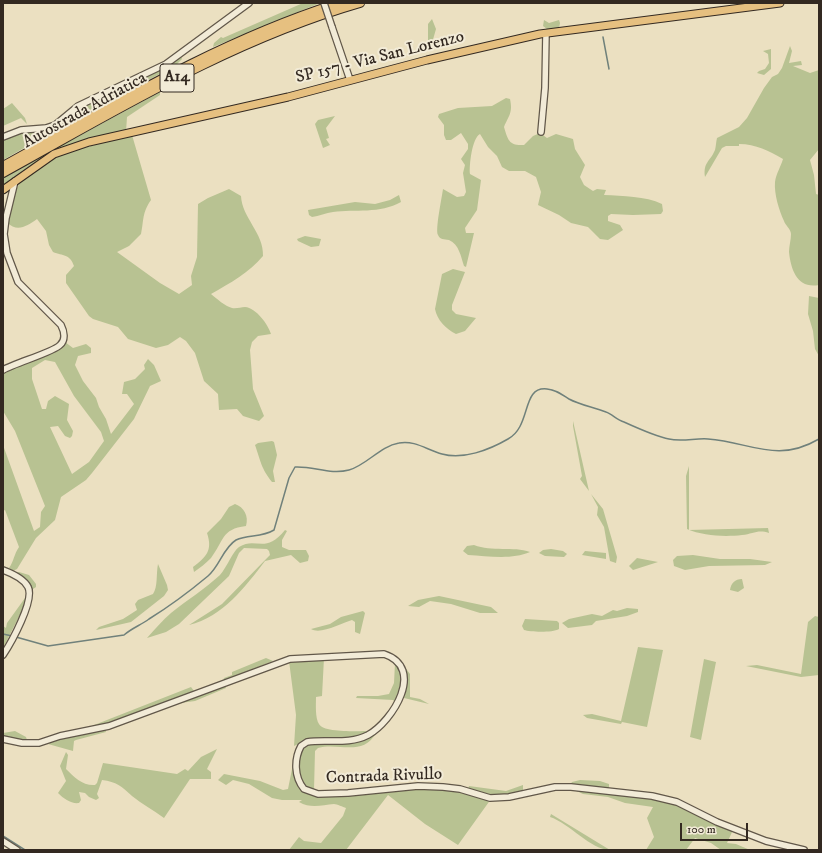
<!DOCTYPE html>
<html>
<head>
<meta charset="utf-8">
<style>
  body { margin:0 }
  #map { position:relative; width:822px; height:853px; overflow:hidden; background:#ebe0c1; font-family:"IM FELL DW Pica",serif }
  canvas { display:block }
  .frame { position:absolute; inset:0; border:4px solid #332921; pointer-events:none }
  .scale { position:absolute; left:680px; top:823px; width:68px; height:18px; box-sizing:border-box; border:2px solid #332921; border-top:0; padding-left:5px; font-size:12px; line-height:14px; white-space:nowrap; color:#332921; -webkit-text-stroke:3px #f2ebd7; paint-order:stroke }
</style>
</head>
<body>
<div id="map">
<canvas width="822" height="853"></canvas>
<div class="frame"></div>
<div class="scale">100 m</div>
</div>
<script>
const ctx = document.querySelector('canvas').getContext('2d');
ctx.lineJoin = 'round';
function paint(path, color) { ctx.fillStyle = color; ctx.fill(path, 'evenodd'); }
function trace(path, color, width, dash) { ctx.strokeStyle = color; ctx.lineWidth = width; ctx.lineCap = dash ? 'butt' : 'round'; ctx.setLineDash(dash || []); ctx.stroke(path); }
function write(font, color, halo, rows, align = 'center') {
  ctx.font = font + ' "IM FELL DW Pica",serif'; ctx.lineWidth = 4; ctx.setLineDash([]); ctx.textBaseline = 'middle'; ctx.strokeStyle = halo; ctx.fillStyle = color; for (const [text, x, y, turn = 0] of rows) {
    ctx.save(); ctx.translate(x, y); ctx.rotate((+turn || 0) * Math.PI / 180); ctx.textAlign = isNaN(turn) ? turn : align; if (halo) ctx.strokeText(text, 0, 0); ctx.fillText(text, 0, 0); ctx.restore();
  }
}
const green = new Path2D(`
  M303 3H320L213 47 214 43 221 37 223 38Z
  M432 19 436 29 430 50H426L428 44V24Z
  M544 20 549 23 559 20 560 23 559 28 547 29 543 26Z
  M790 46 792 51 789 63 801 61 802 65 793 66 810 73 819 70V149L810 160 814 175 816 194 819 195V285C798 289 791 271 789 252 789 246 791 240 791 234 791 229 785 225 784 221 779 210 774 194 775 182 776 174 781 166 783 159 769 151 756 144 739 144V146H726L722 148 705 177C703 162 710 162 715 150 716 146 716 142 717 138L739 127 747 118 764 88 772 77 778 74 782 68Z
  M771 49V69L764 75 757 73 759 71 765 69 769 63 768 54 763 51Z
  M181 56 182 59 175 66 70 121 73 110Z
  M160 92V95L127 117 126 132 66 146 45 157 3 185V177Z
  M506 98 510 99C513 113 509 115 504 127 508 140 509 146 524 145L533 136 540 133 547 138 556 134 573 139 575 149 585 165 580 177 584 185 593 191 597 189 606 190 604 195C623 196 645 196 662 204L663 211 661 214 633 215 611 214 608 216V221L620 225 623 230 608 240 600 239 588 227 571 223 559 215 538 205 541 192 536 177 525 171H509L502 167 497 156 488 147 480 134C472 138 469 166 470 174L481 180 477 210 465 228 466 233H474L466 267 464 266C461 257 459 244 449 240 444 239 440 240 438 235 435 230 442 197 443 189L457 197 464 196 466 192 463 173 465 165 461 159 468 149V144L461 133 451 140H446L444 135V125L438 117 439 114 458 108 492 106Z
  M12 103 25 118 27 124 21 118 3 126V109Z
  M335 116 326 128 329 138 326 139 330 145 323 148 315 124 318 120Z
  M41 130 45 134V136L3 160V138L19 132Z
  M132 135 151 200C142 213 144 219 141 234L129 246 117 252 160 283 179 294 192 285 191 276 197 257 198 204 208 198 229 189 241 196C242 218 264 233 263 256 249 273 230 283 211 294 217 299 225 306 232 308 236 309 241 307 245 307 256 308 268 324 271 334L258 336 252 342 250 350 253 389 264 416 259 421 243 416 237 409 219 410 218 394 204 381 195 353 186 341 180 337 168 345 156 348 128 339 118 327 93 319 89 316 66 283V275L74 266C70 254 63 256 53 252L49 245 46 231 37 219C27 226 17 233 7 222L15 191 22 179 61 154Z
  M399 195 401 202C380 214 355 209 333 212 326 213 319 216 312 217L309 215 308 210 355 202 375 204 390 200Z
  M305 236 321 239 319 246 311 247 298 241 297 239Z
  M453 269 465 272 452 305V310L456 314 476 318 465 331 456 334C446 329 437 320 435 309L442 274Z
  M809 296 819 298V356L815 349 813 331 808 314Z
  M65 342 73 348 86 344 91 348V353L78 356 75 365 83 381 96 398 99 407 106 419 111 434 134 404 127 394H122L124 382 135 379 145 369 144 365 148 359 154 365 161 381 150 386 134 419 92 473 86 480 61 497 55 520 36 538 17 569 13 571 9 568C14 561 14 554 19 547L5 510 3 511V445L34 531 40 527 41 512 45 506 15 431 3 411V371ZM45 360 55 362 74 396 101 432 104 441 89 462 72 474 50 427 58 426 65 436 70 438 72 436 73 431 67 420 69 404 55 396 48 401 46 409H42L32 379V368Z
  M573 421 589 491 580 479 582 476 573 426Z
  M272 441 274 442 277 455 273 471 275 482H272C261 468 261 462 255 445L258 443Z
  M689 466V530L768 528 769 533C758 529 753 534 742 535 725 537 703 536 687 529L686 476Z
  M591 494 603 509 617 557 616 563 610 561 604 527 597 515 598 507Z
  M235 504C244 507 249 516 246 526 221 529 224 541 211 558 206 563 200 568 194 572L193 567C206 557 213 551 207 533L221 519 229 507Z
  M285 530 287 531 282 540V547L289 550H306L309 556 308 561 300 563 291 555 265 561C245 587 223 617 189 625L222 604 270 555 269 551 267 549 244 548 239 553 229 576 179 624 166 632 147 638C155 629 163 620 171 613 187 600 205 589 220 575 227 567 233 551 239 547 256 536 265 555 285 530Z
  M474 545C492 552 513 546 530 552 512 560 488 556 468 555L463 551 467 546Z
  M551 549 563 551 567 554 564 557 545 556 539 553 543 550Z
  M585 551 606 553V559L582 555Z
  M693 555 720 559H750L772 562 765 565 709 566 685 570 674 566 673 560 677 556Z
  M637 558 658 562 633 570 629 566Z
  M158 564 167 585 168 590 164 596 131 622 96 630 99 627 123 619 137 610 135 604 138 600 153 594C158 587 156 574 158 564Z
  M19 572 29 575 36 584V587L33 589H30L15 573Z
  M742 579 744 588 738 592 730 590C731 583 735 579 742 579Z
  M439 596 491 607 498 613H480L451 604 430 601 419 607 408 606 418 600Z
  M25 598 26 603 3 648V626L6 628 7 623Z
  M627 608 638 609V612L627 616 596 621 592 625 568 628 562 623 569 619 592 614 602 616 613 610 617 611Z
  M363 611 365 613 360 634 355 632V622L352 620C341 623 321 635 311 629L330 624 341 617Z
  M815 616 819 617V675L801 677 746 666 757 665 801 674 808 622Z
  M525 619 557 621 559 623V629C552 633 530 632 524 630L522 626Z
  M638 647 663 650 647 727 622 722 621 724 587 718 583 715 592 714 621 721Z
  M266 658 273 661 223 681 224 678 232 675V672Z
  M324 658 322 696 316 697C316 704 315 718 319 724 323 733 360 731 370 731 346 745 320 732 294 746L296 715 289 661Z
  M704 659 716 662 701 740 690 737Z
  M395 663C406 678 403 687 395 702L393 700 356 698 357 696H378L389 694 394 683Z
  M404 666 410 674V697L420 699 429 704 404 698 406 682Z
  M225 684 226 688 195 701 173 704Z
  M191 687 194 691C157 706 122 721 84 729Z
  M105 728 106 732 76 740 74 741 73 751 48 744 54 740Z
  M15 731 26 737 27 740 3 737V733Z
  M376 733C363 757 338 742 318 748L315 751 314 790C293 782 298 766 301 747L308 744C331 742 356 745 376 733Z
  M217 749 207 769 211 772V779H190L164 818C153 810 142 804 132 796 121 786 117 782 102 780L97 794 99 798 96 800 89 797 85 793 79 792 81 800 79 803C71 804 64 799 58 793L66 781 60 766 66 752 68 755 66 769C74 777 83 786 95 785L97 783 103 763 177 774 185 769 188 771 201 757Z
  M293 764C294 781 297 785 312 794L436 788 491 799 458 845 425 824 388 795 346 850H289L299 837 304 841 321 843 343 816 346 808C343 807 337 804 334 804 322 805 311 809 299 802L302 800H282L272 798 249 784 233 780 226 785 218 780 224 774 260 781 283 790 288 789Z
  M580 780 600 781 609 784V788L570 785 572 782Z
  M523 785V792C503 796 487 795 468 790L469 786 506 791Z
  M572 789 638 795 674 803 733 830 727 843 736 844 750 850H721L711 843 695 838 686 850H646L654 837 647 818 653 807 625 803 608 797 583 794Z
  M551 814 610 850C591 850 569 823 550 817Z`);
const stream = new Path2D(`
  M603 37 609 69
  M3 634 12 636
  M16 637 48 646 124 635C132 628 141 625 149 619 170 606 190 591 208 576 220 566 223 548 236 540 248 534 261 538 274 530L289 478 295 467C314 466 330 475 349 470 367 465 380 446 399 443 415 440 427 450 442 454 463 460 489 450 508 439 532 426 521 386 547 389 556 390 561 394 569 399 580 405 593 407 606 412 612 414 617 420 624 422 635 427 658 437 669 439 681 442 696 438 708 439 751 442 776 464 819 439
  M3 836 25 850`);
const minor = new Path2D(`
  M332 27 350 80
  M541 132 545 88 546 33
  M3 137 21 130 46 128 55 125 78 106 166 64 249 3
  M3 370C15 363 54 352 60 345 66 340 64 331 61 325L18 282 7 253 4 234 6 218 15 181
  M3 570C11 573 24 579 28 587 35 600 11 643 3 655
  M3 739 22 743H39L60 736 109 726 290 659 384 654C426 668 393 721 368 735 349 745 326 739 307 742L301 746C294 759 294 777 304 789L318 794 348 793 418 786 443 787 460 789 490 798 509 797 555 787H571L652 796 677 802 717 822 766 841 804 850
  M3 841 17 850`);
const major = new Path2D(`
  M3 190 54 154 89 142 288 97 427 60 540 34 780 3`);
const highway = new Path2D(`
  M3 166C112 106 219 41 339 3
  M3 173C119 109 232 40 360 3`);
const minorBridge = new Path2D(`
  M324 3 332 27`);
const shields = [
  [177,78,34]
];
const shieldNames = [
  ["A14",177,78]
];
const streetNames = [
  ["SP 157 - Via San Lorenzo",380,58,-14],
  ["Autostrada Adriatica",85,111,-29],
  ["Contrada Rivullo",384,777,-2]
];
paint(green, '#b8c292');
trace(stream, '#70817b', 1.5);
trace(minor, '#615749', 8);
trace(major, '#332921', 9);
trace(highway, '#332921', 10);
trace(minor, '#f2ebd7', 5.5);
trace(major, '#e6c080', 7);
trace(highway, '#e6c080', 8);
trace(minorBridge, '#615749', 8, []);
trace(minorBridge, '#f2ebd7', 5.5);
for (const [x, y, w] of shields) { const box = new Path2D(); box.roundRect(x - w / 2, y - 14, w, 28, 3); ctx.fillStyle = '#f2ebd7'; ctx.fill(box); trace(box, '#332921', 1); }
write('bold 16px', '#332921', null, shieldNames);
write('17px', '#332921', '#f2ebd7', streetNames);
</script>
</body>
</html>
